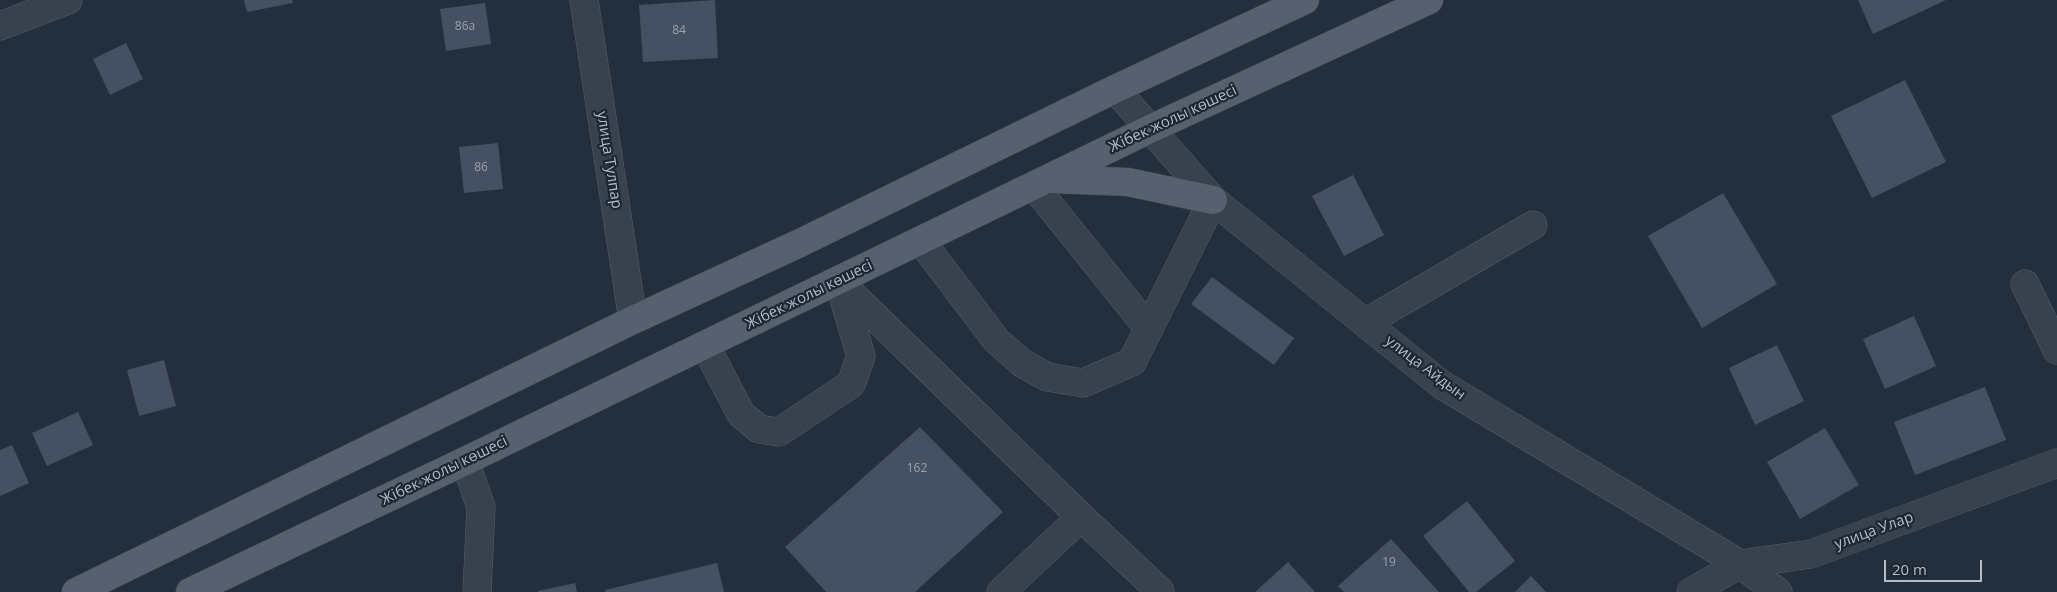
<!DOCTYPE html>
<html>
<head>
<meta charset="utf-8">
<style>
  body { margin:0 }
  #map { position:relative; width:2057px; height:592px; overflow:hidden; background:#242f3e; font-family:"Open Sans",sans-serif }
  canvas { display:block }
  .scale { position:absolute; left:1884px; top:560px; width:98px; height:22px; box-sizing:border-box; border:2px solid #b4bcc9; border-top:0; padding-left:6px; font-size:15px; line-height:18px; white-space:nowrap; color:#b4bcc9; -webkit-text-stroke:4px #1d2633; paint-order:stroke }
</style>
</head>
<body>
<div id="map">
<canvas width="2057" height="592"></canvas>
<div class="scale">20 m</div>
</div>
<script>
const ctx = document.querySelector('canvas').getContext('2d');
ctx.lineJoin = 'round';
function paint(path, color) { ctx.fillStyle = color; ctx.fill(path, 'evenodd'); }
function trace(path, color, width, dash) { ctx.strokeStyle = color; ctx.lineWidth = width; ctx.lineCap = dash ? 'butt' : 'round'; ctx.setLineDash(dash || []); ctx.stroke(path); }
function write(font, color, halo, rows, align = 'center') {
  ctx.font = font + ' "Open Sans",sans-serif'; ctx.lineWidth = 4.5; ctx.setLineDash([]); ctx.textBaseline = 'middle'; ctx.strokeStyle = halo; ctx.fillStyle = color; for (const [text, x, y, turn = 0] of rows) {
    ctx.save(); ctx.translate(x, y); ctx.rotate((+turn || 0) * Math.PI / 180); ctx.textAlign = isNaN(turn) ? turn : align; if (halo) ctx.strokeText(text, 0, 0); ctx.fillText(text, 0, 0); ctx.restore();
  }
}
const building = new Path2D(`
  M244 0H292L293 3 247 12Z
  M715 0 718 58 643 62 639 5Z
  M1858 0H1946L1873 34Z
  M485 3 491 44 446 51 440 9Z
  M126 43 143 79 110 95 93 59Z
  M1905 80 1946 162 1872 198 1831 116Z
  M498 143 503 189 464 193 459 147Z
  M1353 175 1384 235 1344 256 1312 196Z
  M1723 193 1777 284 1702 328 1648 236Z
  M1212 277 1294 338 1274 365 1191 304Z
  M1914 316 1936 366 1885 389 1863 339Z
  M1777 345 1804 401 1755 425 1729 368Z
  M164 360 176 406 139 416 127 370Z
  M1985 387 2006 440 1915 475 1894 422Z
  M78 412 93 445 47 466 32 433Z
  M920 427 1003 512 915 592H826L785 547Z
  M1825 428 1859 485 1800 519 1767 462Z
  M12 445 29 483 0 496V450Z
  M1467 501 1515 561 1476 592H1469L1423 536Z
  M1391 539 1439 592H1344L1338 586Z
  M1288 562 1315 592H1255Z
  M717 563 724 592H605V590Z
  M1531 576 1546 592H1515Z
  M575 583 577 592H538V591Z`);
const minor = new Path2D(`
  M584 0 633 320
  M0 26 68 0
  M1115 89 1213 200 1442 385 1740 564 1778 592
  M1034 186 1149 329
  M921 241 996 340 1022 363 1047 377 1083 383 1132 362 1213 200
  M838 281 1081 517 1160 591
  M2025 284 2057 350
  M1365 323 1533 225
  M705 345 741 414 759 429 779 432 851 384 861 356 839 282
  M465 461 481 507 477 592
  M1001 592 1081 517
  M1691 592 1740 564 1811 554 2057 463`);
const major = new Path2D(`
  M1053 179 1128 182 1213 200
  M76 592 633 320 800 243 1115 89 1305 0
  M190 592 465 461 1150 129 1429 0`);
const numberNames = [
  ["86а",465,27],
  ["84",679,31],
  ["86",481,168],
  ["162",917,469],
  ["19",1389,563]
];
const streetNames = [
  ["Жібек жолы көшесі",1173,119,-25],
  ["улица Тулпар",609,160,81],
  ["Жібек жолы көшесі",809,295,-26],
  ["улица Айдын",1425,368,37],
  ["Жібек жолы көшесі",444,471,-26],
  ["улица Улар",1874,531,-20]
];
paint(building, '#455162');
trace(minor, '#565f6c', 29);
trace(major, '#414a57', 29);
trace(minor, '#38414e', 28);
trace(major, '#56606e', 28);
write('12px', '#98a1af', null, numberNames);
write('15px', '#b4bcc9', '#1d2633', streetNames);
</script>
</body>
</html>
